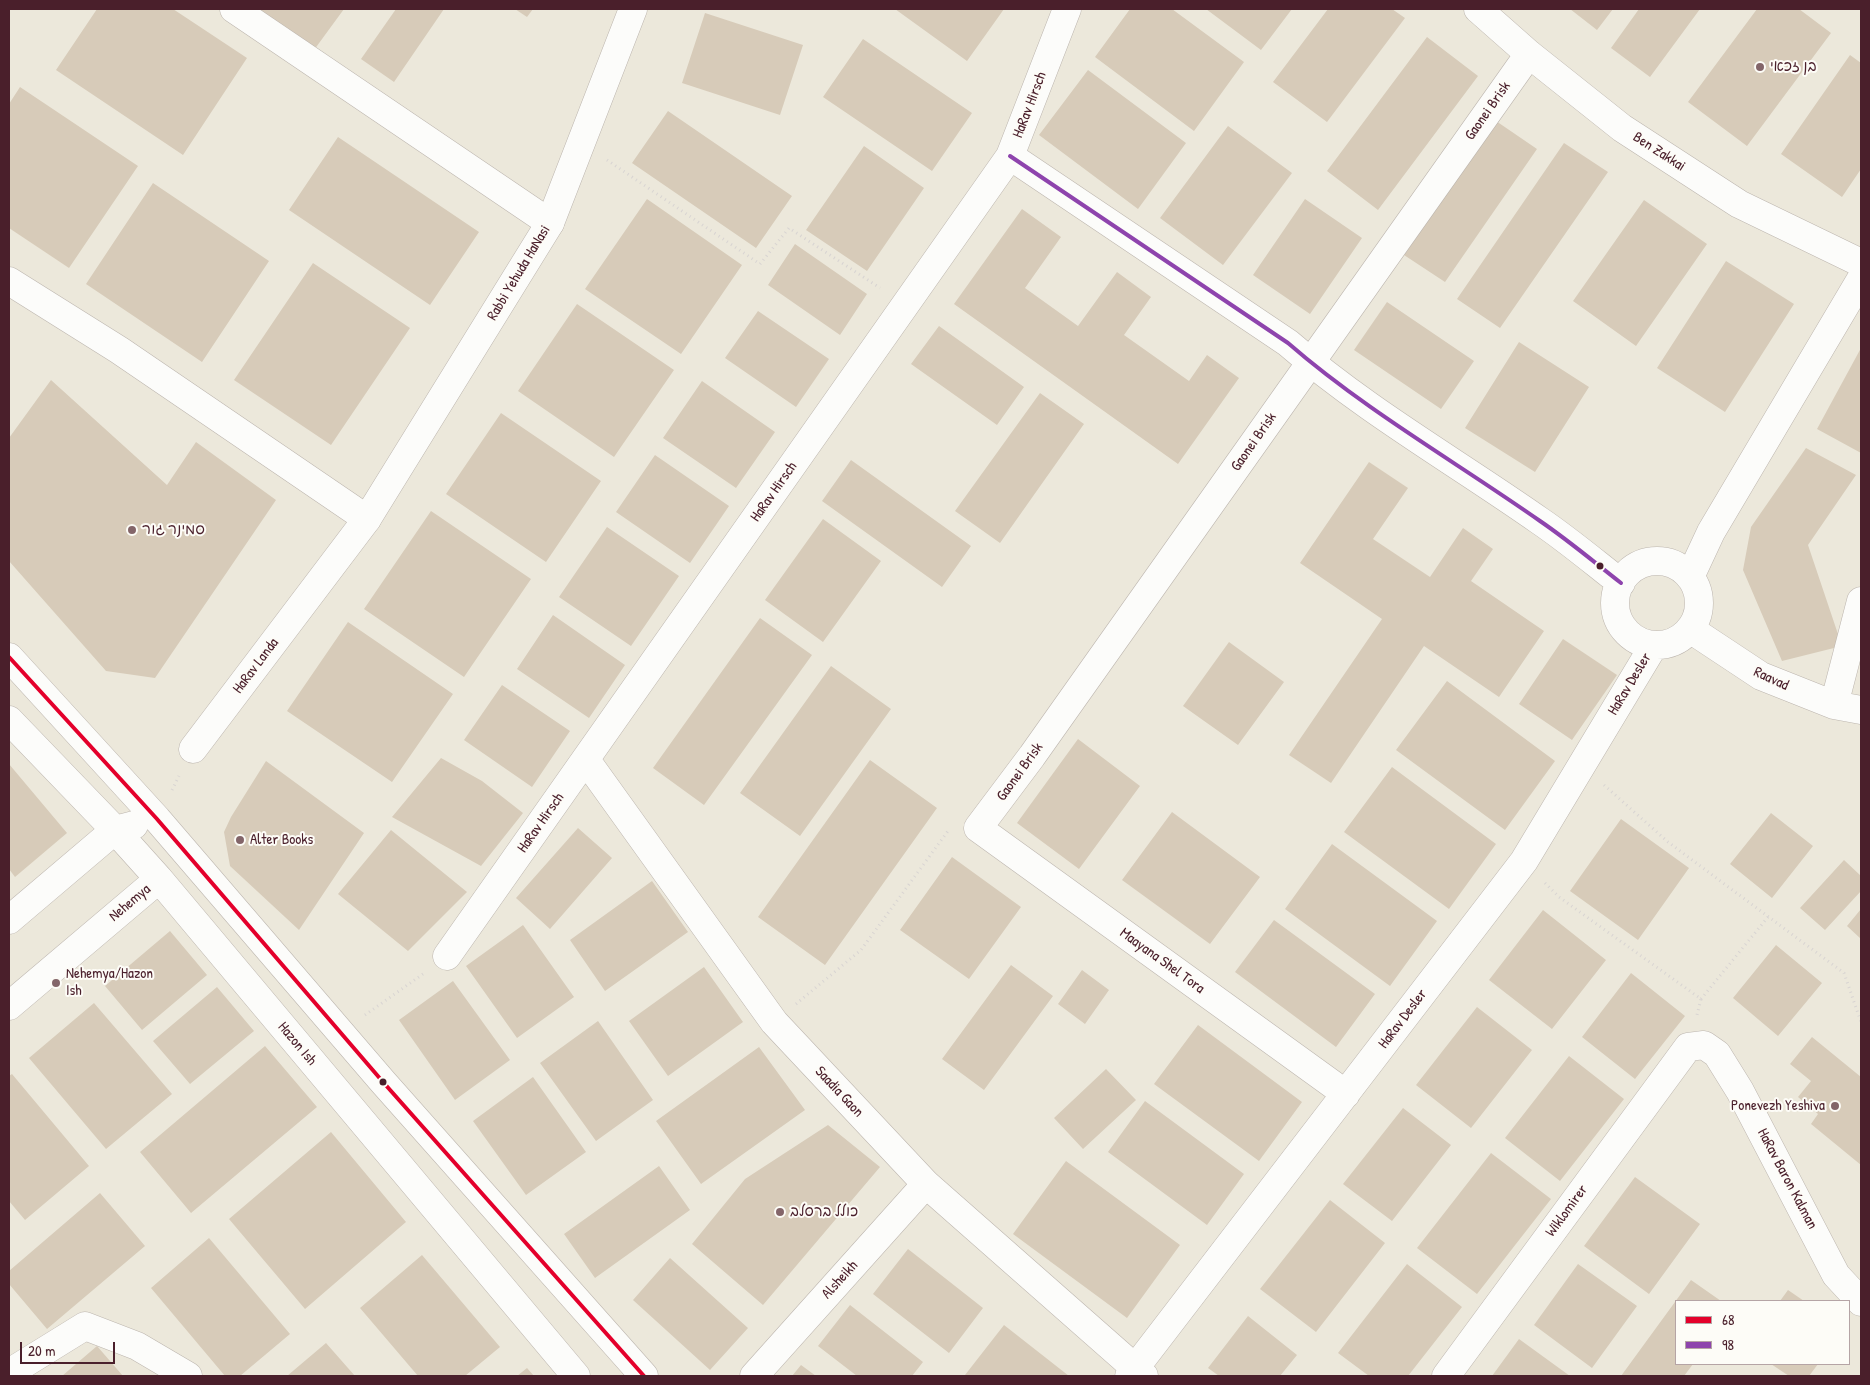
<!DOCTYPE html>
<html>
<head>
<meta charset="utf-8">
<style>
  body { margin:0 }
  #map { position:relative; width:1870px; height:1385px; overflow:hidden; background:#ece8db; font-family:"Patrick Hand",sans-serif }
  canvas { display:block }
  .frame { position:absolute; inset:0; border:10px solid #4a1f2b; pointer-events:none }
  .legend { position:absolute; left:1675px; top:1300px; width:175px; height:65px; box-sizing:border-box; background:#fdfcf7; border:1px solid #b5a4a5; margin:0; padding:6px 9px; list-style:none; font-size:15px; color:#4a1f2b }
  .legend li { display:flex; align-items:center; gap:10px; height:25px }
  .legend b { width:25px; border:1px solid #b5a4a5 }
  .scale { position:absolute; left:20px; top:1342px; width:95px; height:22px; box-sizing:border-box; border:2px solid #4a1f2b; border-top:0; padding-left:6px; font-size:15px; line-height:18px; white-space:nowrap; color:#4a1f2b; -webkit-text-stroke:4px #fdfcf7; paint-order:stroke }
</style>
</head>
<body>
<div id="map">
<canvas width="1870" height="1385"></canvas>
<div class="frame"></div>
<ul class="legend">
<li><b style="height:6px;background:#e4002b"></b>68</li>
<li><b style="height:6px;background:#8e44ad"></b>98</li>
</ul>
<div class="scale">20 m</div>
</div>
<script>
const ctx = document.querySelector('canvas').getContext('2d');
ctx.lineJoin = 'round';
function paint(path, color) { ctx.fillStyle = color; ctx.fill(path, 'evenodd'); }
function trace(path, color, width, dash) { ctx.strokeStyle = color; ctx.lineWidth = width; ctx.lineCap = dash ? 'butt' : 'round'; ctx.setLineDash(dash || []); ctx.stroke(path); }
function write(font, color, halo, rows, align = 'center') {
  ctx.font = font + ' "Patrick Hand","Playpen Sans Hebrew",sans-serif'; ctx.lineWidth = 4; ctx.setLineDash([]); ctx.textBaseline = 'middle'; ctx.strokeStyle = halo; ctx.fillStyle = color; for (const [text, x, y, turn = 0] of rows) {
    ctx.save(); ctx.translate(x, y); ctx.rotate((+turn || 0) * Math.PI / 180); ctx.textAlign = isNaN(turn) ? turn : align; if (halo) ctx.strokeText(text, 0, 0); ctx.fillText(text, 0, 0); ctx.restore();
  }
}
const building = new Path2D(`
  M97 9H173L247 58 183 155 56 70Z
  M258 9H344L314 50Z
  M396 9H444L394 82 361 59Z
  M515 9H533L527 17Z
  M895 9H1004L967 61Z
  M1130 9H1172L1244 62 1194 131 1095 57Z
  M1206 9H1292L1261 50Z
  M1328 9H1392L1405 18 1327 122 1273 82Z
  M1570 9H1613L1597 30Z
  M1639 9H1700L1650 77 1611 48Z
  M1757 9H1799L1831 33 1747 146 1688 102Z
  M705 13 803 45 780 115 682 83Z
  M1427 37 1478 76 1378 210 1327 171Z
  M863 39 972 113 932 171 823 97Z
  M1850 55 1861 63V169L1842 197 1781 154Z
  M1088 70 1186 143 1138 209 1039 135Z
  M20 87 138 166 69 268 9 228V104Z
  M668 111 792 196 756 248 632 163Z
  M1496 121 1537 149 1445 282 1404 255Z
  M1228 126 1292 173 1223 265 1160 218Z
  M338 137 479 232 430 305 289 210Z
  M1564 143 1608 172 1500 328 1457 299Z
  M864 146 924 188 867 271 806 230Z
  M153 183 269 261 202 362 86 284Z
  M647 199 742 265 681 354 585 289Z
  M1305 199 1362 238 1310 314 1253 275Z
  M1644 200 1707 244 1636 346 1573 301Z
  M1022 209 1061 237 1025 288 1078 326 1117 272 1151 297 1124 335 1189 381 1207 355 1239 378 1178 464 954 304Z
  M795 244 867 294 840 335 768 285Z
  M1726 261 1794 304 1725 412 1657 368Z
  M313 263 410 328 331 445 234 380Z
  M1387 302 1474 361 1441 409 1354 350Z
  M577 304 674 370 614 457 518 391Z
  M758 311 829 359 796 407 725 358Z
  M939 326 1024 387 997 425 911 364Z
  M1519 342 1589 387 1535 472 1465 428Z
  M1861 348V453L1817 429Z
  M51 380 167 485 196 442 276 500 155 678 106 671 9 561V438Z
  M702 381 775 432 736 488 663 438Z
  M1040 393 1084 424 1000 543 955 511Z
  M501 413 601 481 546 562 446 494Z
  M1806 448 1856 475 1808 545 1842 646 1782 661 1743 570 1751 527Z
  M655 455 729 506 690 563 616 512Z
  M851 460 971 546 942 587 822 501Z
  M1369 462 1408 488 1373 539 1430 577 1463 528 1493 549 1471 581 1544 631 1499 697 1424 646 1331 783 1289 755 1382 619 1300 563Z
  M431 511 531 579 464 677 364 609Z
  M823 519 881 561 823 642 765 600Z
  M607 527 679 576 631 646 559 597Z
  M553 615 625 665 589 718 517 669Z
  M760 618 812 655 704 805 653 768Z
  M348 622 453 694 392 782 287 711Z
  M1563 639 1617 675 1572 740 1519 704Z
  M1229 642 1284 682 1238 745 1183 706Z
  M831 666 891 709 800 836 740 793Z
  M1447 681 1555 761 1505 830 1396 750Z
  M502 685 570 731 532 787 464 740Z
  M1078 739 1140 786 1079 869 1017 823Z
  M441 758 482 781 523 813 481 866 392 817Z
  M870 760 937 808 825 965 758 917Z
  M266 761 364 833 299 930 230 866 224 832 231 817Z
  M9 764 67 833 15 877 9 869Z
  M1392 767 1496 844 1449 909 1344 832Z
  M1172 812 1260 877 1210 944 1122 880Z
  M1771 813 1813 846 1772 898 1730 864Z
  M1621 819 1689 868 1638 940 1570 891Z
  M578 828 612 858 550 929 516 898Z
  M391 830 467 892 408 951 338 894Z
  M1332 844 1437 921 1390 986 1285 909Z
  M952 857 1021 907 969 979 900 930Z
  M1844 860 1861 876V891L1825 930 1800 908Z
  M652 881 688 932 605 991 570 940Z
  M1861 909V939L1847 926Z
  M1543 910 1606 960 1552 1029 1489 980Z
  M1274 920 1375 994 1336 1047 1235 972Z
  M523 925 574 997 517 1038 466 966Z
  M170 931 207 975 142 1030 105 986Z
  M1776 945 1822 983 1778 1036 1733 998Z
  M1011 965 1053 996 984 1090 942 1059Z
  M704 967 743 1022 668 1076 629 1021Z
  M1082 970 1109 990 1085 1024 1058 1004Z
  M1631 973 1685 1016 1635 1079 1582 1037Z
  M453 981 510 1060 455 1100 399 1020Z
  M217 987 254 1031 190 1084 153 1041Z
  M94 1003 172 1094 106 1149 29 1058Z
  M1477 1007 1532 1050 1471 1128 1416 1085Z
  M598 1021 653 1100 596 1141 540 1063Z
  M1198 1025 1302 1102 1259 1161 1154 1084Z
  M1812 1037 1861 1077V1165L1811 1124 1818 1114 1798 1097 1811 1081 1790 1064Z
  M265 1046 317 1107 191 1213 140 1152Z
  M759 1047 805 1110 701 1184 656 1121Z
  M1569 1056 1624 1099 1560 1181 1505 1138Z
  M1106 1069 1136 1100 1083 1149 1054 1118Z
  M12 1074 89 1166 25 1220 9 1201V1076Z
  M533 1077 586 1152 526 1195 473 1121Z
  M1145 1101 1244 1174 1207 1225 1108 1152Z
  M1403 1108 1451 1145 1392 1221 1343 1184Z
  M828 1125 880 1167 763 1305 692 1244 745 1179Z
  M331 1132 406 1222 305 1309 229 1219Z
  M1491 1153 1551 1199 1477 1294 1417 1248Z
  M1066 1161 1180 1245 1127 1318 1013 1234Z
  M659 1166 690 1210 595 1278 564 1234Z
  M1635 1177 1700 1224 1649 1294 1584 1246Z
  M100 1193 145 1246 47 1329 9 1284V1271Z
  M1330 1200 1385 1243 1316 1332 1260 1289Z
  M209 1238 290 1334 240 1376H225L151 1288Z
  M908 1249 983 1308 949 1353 873 1294Z
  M422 1255 500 1347 465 1376H418L360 1308Z
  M670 1258 748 1328 710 1370 633 1300Z
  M1407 1264 1462 1307 1408 1376H1369L1338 1353Z
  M1578 1264 1637 1306 1592 1368 1534 1325Z
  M1691 1280 1721 1301H1676V1364H1693L1684 1376H1621Z
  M1788 1290 1804 1301H1780Z
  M850 1305 923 1362 912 1376H857L818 1346Z
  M1248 1316 1297 1355 1280 1376H1219L1208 1368Z
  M1004 1325 1069 1376H966L965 1375Z
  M1519 1339 1570 1376H1492Z
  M326 1343 355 1376H287Z
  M97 1346 123 1376H62Z
  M1771 1364H1818L1809 1376H1789Z
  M801 1365 816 1376H792Z
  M527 1368 534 1376H517Z`);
const path = new Path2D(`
  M607 160 760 264 789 228 880 288
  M1604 785 1668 842 1844 973 1861 1022
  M172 790 179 776
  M1545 883 1559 897 1701 999 1697 1015
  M1701 999 1768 917
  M796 1004 861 950 948 831
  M365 1015 423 974`);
const street = new Path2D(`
  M234 9 550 223
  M1478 9 1529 54 1622 128 1739 204 1861 263
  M1010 156 1288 343C1365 410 1456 462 1540 521 1568 540 1594 562 1621 583
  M9 281 119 350 367 519
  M1615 603a42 42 0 1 1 84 0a42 42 0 1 1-84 0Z
  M1690 577 1711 532 1861 279
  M1690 629 1761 676 1834 705 1861 710
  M1834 705 1861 601
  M586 760 774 1022 926 1184 1144 1376
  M447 956 1010 156 1067 9
  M1346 1094 978 828 1032 756 1529 54
  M9 1373 85 1326 137 1346 188 1376
  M754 1376 926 1184
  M1129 1376 1524 861 1654 645
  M1446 1376 1688 1047 1704 1045 1717 1054 1740 1091 1836 1275 1861 1302`);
const secondary = new Path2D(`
  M9 657 157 819 383 1082 644 1376
  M9 720 115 830 159 879 576 1376
  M193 749 367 519 550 223 633 9
  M9 920 115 830 134 825
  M9 1006 159 879`);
const bus1 = new Path2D(`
  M9 657 157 819 383 1082 644 1376`);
const bus2 = new Path2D(`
  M1010 156 1288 343C1365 410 1456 462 1540 521 1568 540 1594 562 1621 583`);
const markers = [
  [1760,67,5,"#836569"],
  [132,530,5,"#836569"],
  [1600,566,4.5,"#4a1f2b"],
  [240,840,5,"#836569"],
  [56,983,5,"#836569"],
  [383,1082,4.5,"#4a1f2b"],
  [1835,1106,5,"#836569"],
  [780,1212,5,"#836569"]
];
const poiNames = [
  ["בן זכאי",1770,67],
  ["סמינר גור",142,530],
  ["Alter Books",250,840],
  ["Nehemya/Hazon",66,974],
  ["Ish",66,991],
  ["Ponevezh Yeshiva",1825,1106,"right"],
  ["כולל ברסלב",790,1212]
];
const streetNames = [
  ["HaRav Hirsch",1030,105,-69],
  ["Gaonei Brisk",1488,111,-55],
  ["Ben Zakkai",1659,152,33],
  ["Rabbi Yehuda HaNasi",519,273,-59],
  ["Gaonei Brisk",1254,442,-55],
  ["HaRav Hirsch",774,492,-55],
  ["HaRav Landa",256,666,-53],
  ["Raavad",1771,679,25],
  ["HaRav Desler",1630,684,-59],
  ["Gaonei Brisk",1020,772,-54],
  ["HaRav Hirsch",541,823,-55],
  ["Nehemya",130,903,-40],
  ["Maayana Shel Tora",1162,961,36],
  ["HaRav Desler",1403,1019,-53],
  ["Hazon Ish",297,1044,50],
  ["Saadia Gaon",839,1092,47],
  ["HaRav Baron Kalman",1787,1179,62],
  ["Wiklomirer",1567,1211,-54],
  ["Alsheikh",840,1280,-48]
];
paint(building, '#d7cbb9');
trace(street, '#bcb5ae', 29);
trace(secondary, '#bcb5ae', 29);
trace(path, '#d8d4d2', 3, [1, 4]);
trace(street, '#fcfcfa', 28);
trace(secondary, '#fcfcfa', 28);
trace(bus1, '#e4002b', 4);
trace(bus2, '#8e44ad', 4);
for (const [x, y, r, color] of markers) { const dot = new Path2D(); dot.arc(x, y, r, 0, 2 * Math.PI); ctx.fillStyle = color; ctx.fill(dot); trace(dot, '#fdfcf7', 2); }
write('15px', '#4a1f2b', '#fdfcf7', poiNames, 'left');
write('15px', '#4a1f2b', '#fdfcf7', streetNames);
</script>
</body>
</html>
